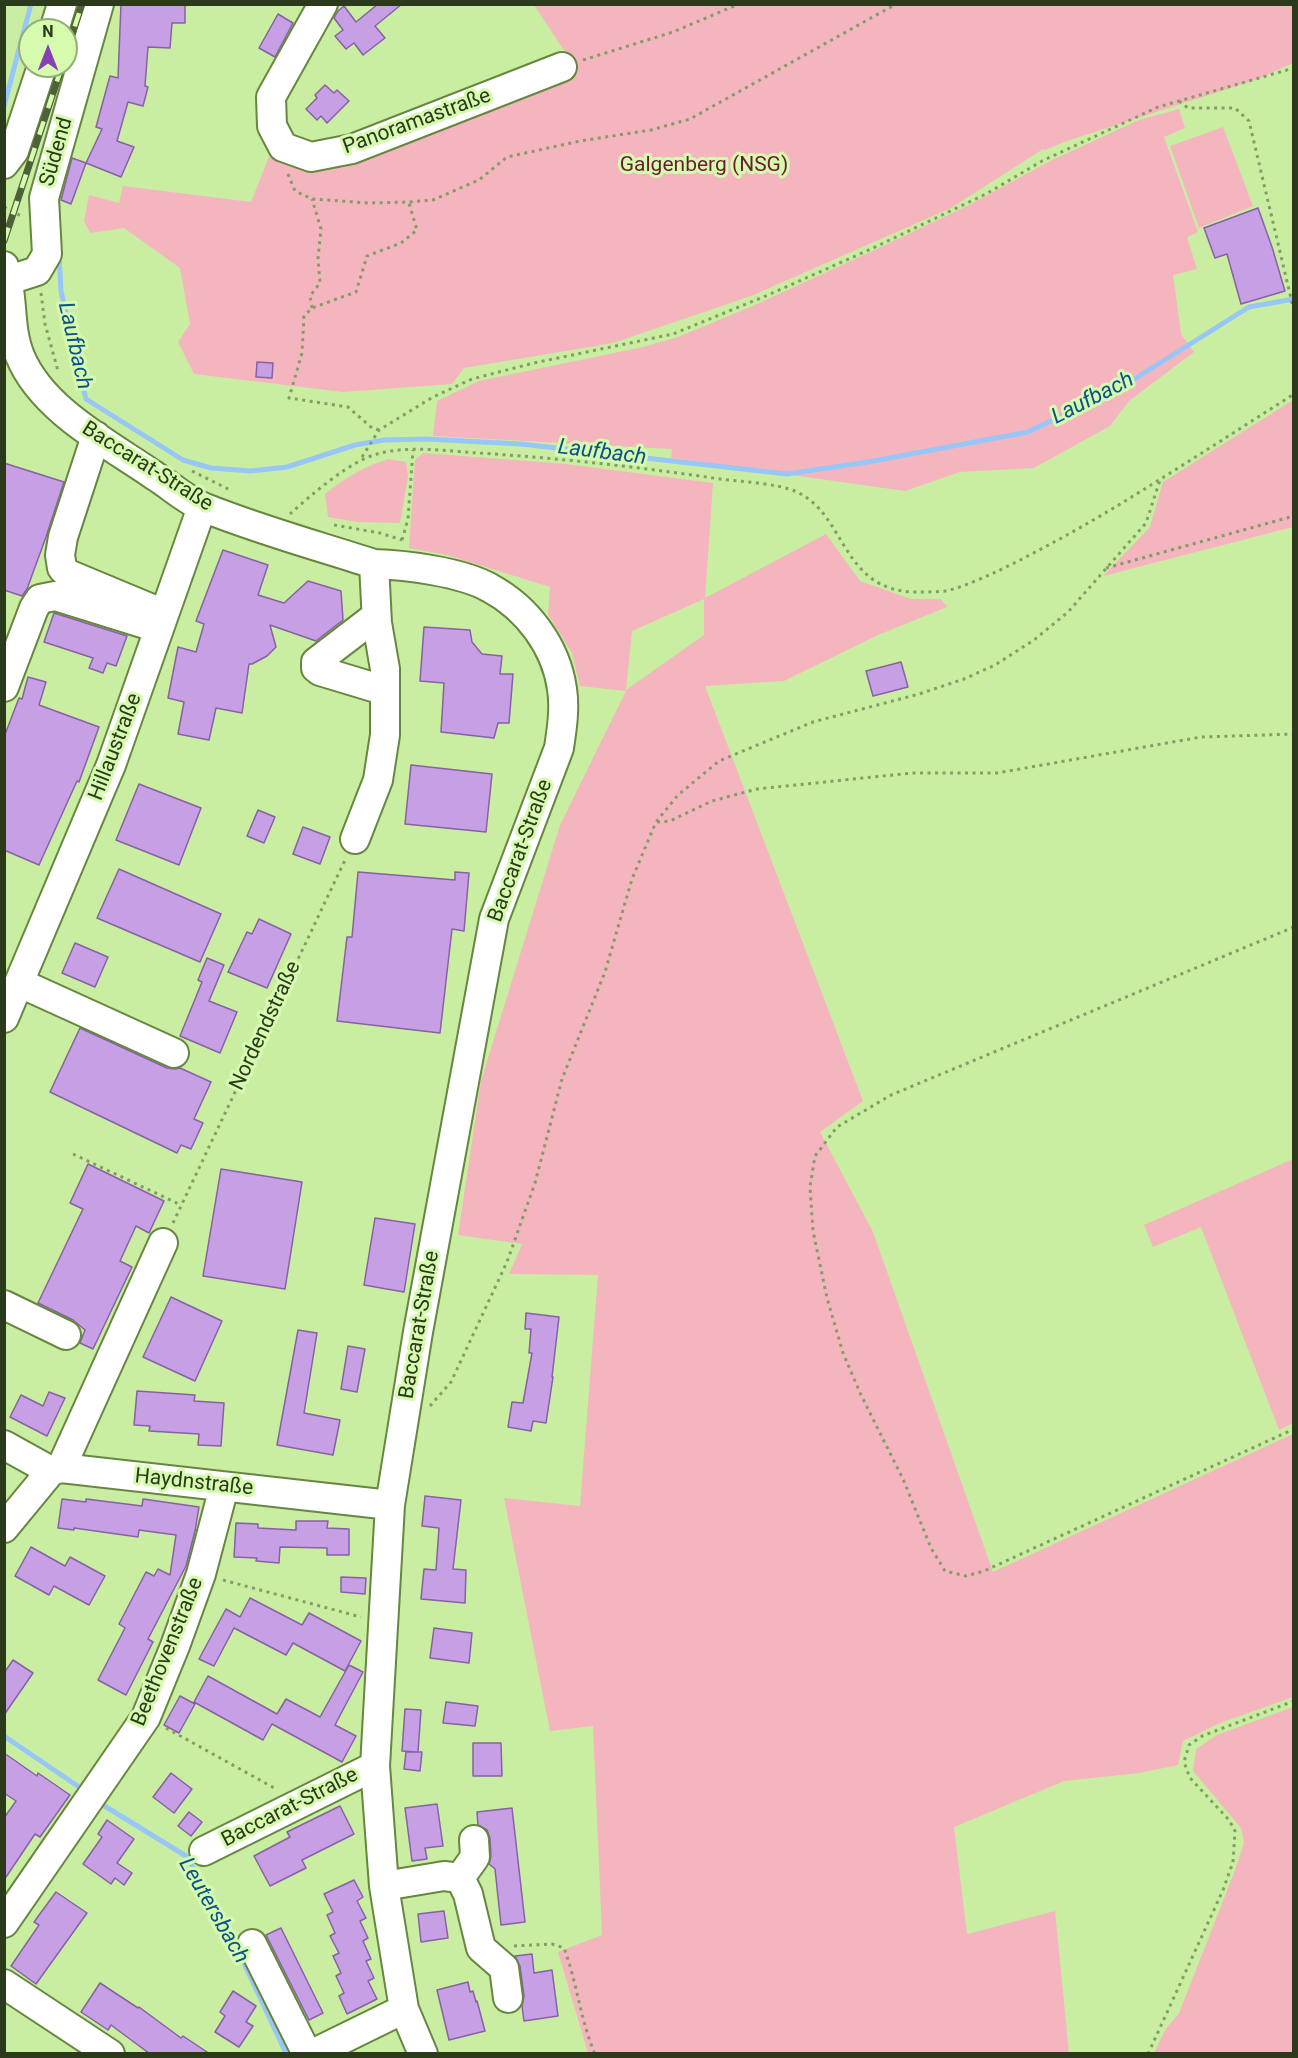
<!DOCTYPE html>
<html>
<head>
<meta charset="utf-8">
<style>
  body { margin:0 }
  #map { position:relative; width:1298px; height:2058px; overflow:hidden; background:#c9eea2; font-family:Roboto,sans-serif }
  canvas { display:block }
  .frame { position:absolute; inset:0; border:6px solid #2c3a1c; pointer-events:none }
  .north { position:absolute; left:18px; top:18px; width:60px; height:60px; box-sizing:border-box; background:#d6fbaf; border:2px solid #92ae74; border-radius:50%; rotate:0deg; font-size:16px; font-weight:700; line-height:24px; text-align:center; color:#2c3a1c }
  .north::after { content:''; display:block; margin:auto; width:21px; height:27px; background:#8640b3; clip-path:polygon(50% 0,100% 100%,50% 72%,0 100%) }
</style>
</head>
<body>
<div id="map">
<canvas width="1298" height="2058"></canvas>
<div class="frame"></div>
<div class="north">N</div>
</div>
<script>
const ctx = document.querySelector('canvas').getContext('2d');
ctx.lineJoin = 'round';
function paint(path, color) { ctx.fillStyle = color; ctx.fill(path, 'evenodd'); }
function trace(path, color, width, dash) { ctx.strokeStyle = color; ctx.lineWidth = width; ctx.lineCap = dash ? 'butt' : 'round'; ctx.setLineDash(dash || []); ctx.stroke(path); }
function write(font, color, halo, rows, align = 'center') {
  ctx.font = font + ' Roboto,sans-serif'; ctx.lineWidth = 6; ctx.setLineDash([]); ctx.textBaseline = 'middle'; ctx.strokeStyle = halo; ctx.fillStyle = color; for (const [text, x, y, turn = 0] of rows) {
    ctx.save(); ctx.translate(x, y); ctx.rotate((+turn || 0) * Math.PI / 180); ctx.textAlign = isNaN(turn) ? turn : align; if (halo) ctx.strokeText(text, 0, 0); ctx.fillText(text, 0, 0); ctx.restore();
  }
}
const green = new Path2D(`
  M534 5H1293V63L1258 79 1067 141 1045 150 1043 149 951 208 751 296 613 343 464 368 452 384 343 392 194 374 178 342 190 324 180 268 124 228 90 233 84 221 89 195 119 203 123 186 251 202 271 152 309 157 575 67Z
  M1179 109 1185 128 1164 137 1198 232 1187 237 1197 269 1173 275 1181 334 1194 352 1129 401 1110 426 1034 468 960 472 905 491 671 458 672 449 433 436 437 401 479 381 643 347 678 337 748 308 879 248 969 205 1050 161 1139 120Z
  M1223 127 1253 206 1199 228 1170 146Z
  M1293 400V527L1103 576 1150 527 1163 482Z
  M423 453 566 464 713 483 705 598 826 534 860 581 911 599H941L947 607 878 635 784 681 705 686 863 1101 820 1132 873 1232 993 1572 1293 1434V1697L1220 1723 1183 1741 1178 1765 1139 1773 1064 1781 954 1827 967 1934 1055 1911 1069 2053H588L558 1952 602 1935 593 1726 550 1731 504 1498 580 1506 598 1275 509 1274 522 1244 458 1235 481 1081 560 825 626 691 580 686 572 653 548 614 550 587 447 555 409 548 415 460ZM704 599V635L626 690 632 631Z
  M388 459 406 462 408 477 400 523 357 522 328 517 325 494C344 478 364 467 388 459Z
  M1293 1159V1423L1279 1430 1201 1227 1153 1247 1144 1225Z
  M1293 1707V2053H1154L1165 2030 1179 2013 1234 1873 1244 1843 1241 1828 1193 1771 1196 1749 1217 1735Z`);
const stream = new Path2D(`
  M4 106 31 4
  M59 255 61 291 86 399 183 460 211 468 251 471 287 467 355 445 384 440 426 439 521 444 787 474 868 462 1028 432 1128 383 1249 307 1294 299
  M4 1736 79 1787
  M103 1805 186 1856 205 1887 235 1944 285 2051`);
const building = new Path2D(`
  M121 4H185V23H172L170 48 148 47 145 86 148 87 143 106 128 102 117 141 134 147 121 177 86 163 102 129 96 127 110 76 118 78Z
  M378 4H402L375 26 385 38 363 55 354 43 346 49 335 36 343 30 334 18 338 11 344 6 356 22Z
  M278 14 293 23 275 57 259 48Z
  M325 85 334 93 337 90 349 101 327 123 321 116 317 120 306 109 317 98 315 95Z
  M72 158 86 163 71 204 61 200Z
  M1258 208 1272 247 1285 291 1241 304 1227 254 1215 258 1204 228Z
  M257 362 273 363 272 378 256 377Z
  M4 463 64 482 46 537 27 589 22 596 4 590Z
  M223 550 268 565 258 595 284 603 308 581 341 591 343 620 316 641 270 625 276 647 267 656 252 664H249L242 713 216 708 209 740 178 734 184 702 168 698 178 647 196 652 204 624 196 621Z
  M54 613 127 636 116 666 107 663 103 673 89 668 93 658 44 642Z
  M424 627 470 630 472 642 482 654 502 656 500 674H513L509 723H498L494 738 441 732 444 683 420 681Z
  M901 662 908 687 873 696 866 671Z
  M28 677 46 682 39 705 99 727 79 782 77 781 39 865 4 850V737L19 698 22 699Z
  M411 765 492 774 486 832 405 824Z
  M139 784 201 808 179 865 116 840Z
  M258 810 275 817 264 843 247 836Z
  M303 827 330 837 320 864 293 854Z
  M119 869 221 914 200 962 97 918Z
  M358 872 455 880V872L469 873 464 931 452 929 440 1033 337 1021 347 937H352Z
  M259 919 291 934 267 988 228 972 247 932 252 934Z
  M75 943 108 957 95 987 62 973Z
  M207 958 224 965 209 1001 237 1012 220 1053 180 1036 202 982 198 980Z
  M80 1028 167 1068 175 1069 180 1068 211 1082 194 1119 203 1123 191 1149 181 1145 177 1153 50 1092Z
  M88 1164 164 1201 149 1233 136 1226 120 1261 132 1267 93 1349 80 1343 85 1330 73 1320 38 1303 83 1209 70 1203Z
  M221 1169 302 1182 285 1289 203 1276Z
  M375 1218 415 1224 404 1292 364 1285Z
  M171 1297 222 1321 195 1381 143 1357Z
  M526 1313 559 1317 552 1377H553L546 1423 533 1421 531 1431 508 1427 512 1402 523 1403 532 1353H529L531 1329H525Z
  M298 1330 317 1333 304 1413 340 1420 333 1455 277 1445Z
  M348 1346 365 1349 357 1392 341 1389Z
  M137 1391 195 1395 194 1401 224 1403 221 1446 198 1445 199 1434 149 1431 150 1426 134 1425Z
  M49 1392 65 1398 47 1436 10 1417 21 1395 43 1406Z
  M425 1496 461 1500 453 1569 466 1570 465 1603 421 1599 424 1569 436 1570 439 1528 422 1526Z
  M62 1499 86 1502V1499L142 1506 143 1499 199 1507 195 1531 186 1566 148 1639 153 1642 126 1695 98 1680 125 1628 119 1624 146 1572 154 1576 158 1569 170 1575 176 1535 139 1530 138 1537 74 1528V1530L58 1528Z
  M296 1521H328L327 1528 349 1529V1555H327V1548L280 1547 279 1563 256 1561 257 1558 234 1557 236 1523 258 1524V1528L296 1530Z
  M31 1547 65 1566 70 1557 105 1576 89 1605 54 1586 49 1595 15 1576Z
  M341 1577 366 1578 365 1594 341 1592Z
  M250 1598 302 1625 309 1613 361 1641 345 1671 293 1643 286 1655 234 1628 214 1666 199 1659 226 1609 240 1617Z
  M434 1628 472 1633 469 1663 430 1658Z
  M13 1660 33 1673 4 1715V1673Z
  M349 1665 363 1672 335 1725 356 1736 342 1762 272 1724 263 1740 194 1702 208 1676 277 1714 286 1699 320 1717Z
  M180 1696 195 1704 179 1733 164 1725Z
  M446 1702 478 1706 475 1726 443 1723Z
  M405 1709 421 1710 418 1752H422L420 1771 404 1769 406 1752H417L402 1751Z
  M473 1743H501L502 1776H473Z
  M4 1753 37 1776 38 1773 70 1795 40 1837 35 1834 4 1880V1818L16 1801 4 1793Z
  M171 1773 192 1789 174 1813 153 1797Z
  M437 1804 443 1846 425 1848 427 1859 412 1861 405 1808Z
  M340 1806 354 1834 302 1860 306 1868 270 1886 254 1856 290 1837 287 1832Z
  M512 1808 525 1922 501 1925 495 1869 489 1864 491 1856 490 1838 487 1830 478 1825 477 1812Z
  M189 1812 202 1822 191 1836 178 1826Z
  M107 1820 134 1839 117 1863 132 1873 124 1885 115 1878 111 1884 83 1864 102 1837 98 1834Z
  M354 1880 363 1897 357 1901 366 1918 360 1921 368 1938 363 1941 371 1959 366 1961 374 1978 368 1981 377 1999 347 2014 339 1996 344 1993 336 1976 341 1973 333 1956 339 1953 330 1936 335 1933 327 1915 333 1912 324 1894Z
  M56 1892 87 1913 36 1984 11 1966 39 1925 34 1922Z
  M444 1911 448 1938 421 1942 418 1914Z
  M281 1928 323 2013 309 2020 266 1935Z
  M532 1954 534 1973 552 1970 558 2016 524 2021 522 2006 524 1996 520 1966 515 1956Z
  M468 1982 470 1992 473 1991 476 2002 477 2001 485 2031 449 2040 437 1990Z
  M100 1983 138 2008 139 2007 181 2038 183 2036 210 2054H150L111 2025 108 2030 81 2012Z
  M233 1991 256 2006 246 2022 253 2026 239 2047 215 2032 225 2016 220 2012Z`);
const path = new Path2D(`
  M583 60 673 32 739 4
  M1179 101 1188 108H1235L1249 121 1294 311
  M288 174 295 191 312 199 369 203 409 202 433 200 479 180 507 157 580 141 651 130 690 119 896 4
  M4 207 21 216
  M41 293 45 324 58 371
  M312 308 310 296 320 283 318 258 321 229 312 199
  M379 430 372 428 348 407 289 398 302 353 304 316 312 308 356 292 367 256 401 243 417 230 409 203
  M362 457 379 430 433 397 472 379 534 363 673 334 768 295 871 249 986 194 1042 161 1158 107 1294 68
  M192 471 232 491
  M290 514C311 495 350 461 377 454 409 445 446 451 478 453 559 458 639 467 720 479 743 482 777 483 797 492 847 515 841 592 917 592 926 592 937 592 945 591 964 587 982 578 998 571 1037 552 1075 531 1112 509 1173 472 1233 433 1294 394
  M334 525 380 533 402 540
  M402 540 408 519 413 450
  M1106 568 1294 516
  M657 822 670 821 712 801 757 789 912 773H997L1201 737 1294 734
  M1294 927 891 1095 837 1127 815 1156 810 1187 813 1231 827 1298 843 1353 861 1395 903 1479 931 1548 945 1571 966 1576 984 1571 1294 1429
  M73 1154 181 1205
  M173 1223 345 860
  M430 1406 451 1382 507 1262 535 1183 562 1079 605 972 632 879 656 822 678 795 719 761 813 722 919 694 964 679 995 665 1034 640 1068 612 1146 523 1160 480
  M223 1580 361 1617
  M166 1728 276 1789
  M514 1946 552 1944 564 1948C577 1982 580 2019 595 2054
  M1148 2054 1223 1890 1233 1862 1235 1831 1229 1820 1190 1778 1184 1762 1189 1745 1202 1736 1294 1701`);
const minor = new Path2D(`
  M323 4 271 97 272 126 283 147 311 157 352 149 562 67
  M54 30 62 4
  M4 164 14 151 42 66
  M4 266C14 295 8 327 20 356 42 410 109 444 155 476 171 486 187 501 205 508 260 530 318 546 374 564 406 565 462 572 490 588 527 608 556 646 562 689 565 708 562 728 559 748L494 919 418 1332 390 1505 375 1766 384 1886 404 2009 423 2054
  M9 280 37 271 47 254 44 198 99 4
  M96 436 63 537 60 555 62 568 68 574 164 614
  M4 687 34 608 40 599 55 596 145 624
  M373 687 320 671 316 668V662L376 616
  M355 839 378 780 385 735V669L377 623 374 564
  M20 983 174 1053
  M4 1018 111 765 202 507
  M4 1305 66 1335
  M4 1445 51 1471 61 1468 390 1505
  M61 1468 163 1243
  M4 1528 51 1471
  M204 1851 375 1766
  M460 1878 475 1857 474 1840
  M384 1886 444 1876 460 1878 468 1894 481 1948 504 1968 508 1998
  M4 1923 146 1717 175 1646 201 1574 224 1487
  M252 1944 307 2054
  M4 1984 110 2054
  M312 2054 404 2009`);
const rail = new Path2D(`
  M66 53 82 4
  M4 241 62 66`);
const streetNames = [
  ["Panoramastraße",417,122,-20],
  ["Südend",57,152,-74],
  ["Baccarat-Straße",147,467,32],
  ["Hillaustraße",116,747,-69],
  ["Baccarat-Straße",521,851,-70],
  ["Nordendstraße",266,1026,-65],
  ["Baccarat-Straße",420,1325,-80],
  ["Haydnstraße",194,1483,6],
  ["Beethovenstraße",168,1652,-68],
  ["Baccarat-Straße",290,1808,-27]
];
const parkNames = [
  ["Galgenberg (NSG)",704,166]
];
const waterNames = [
  ["Laufbach",74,346,77],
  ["Laufbach",1093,399,-27],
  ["Laufbach",602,453,7],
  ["Leutersbach",213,1911,60]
];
paint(green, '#f5b5be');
trace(stream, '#98c7f7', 5);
paint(building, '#c69fe5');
trace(building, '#8761a3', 1.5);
trace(minor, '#66873f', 32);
trace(path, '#839d66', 3, [3, 4.5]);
trace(minor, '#fff', 28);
trace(rail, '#4e6139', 7);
trace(rail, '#d6fbaf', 4.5, [14]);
write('21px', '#2c3a1c', '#d6fbaf', streetNames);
write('21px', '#6c1c31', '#d6fbaf', parkNames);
write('italic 22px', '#0b528b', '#d6fbaf', waterNames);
</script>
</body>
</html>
